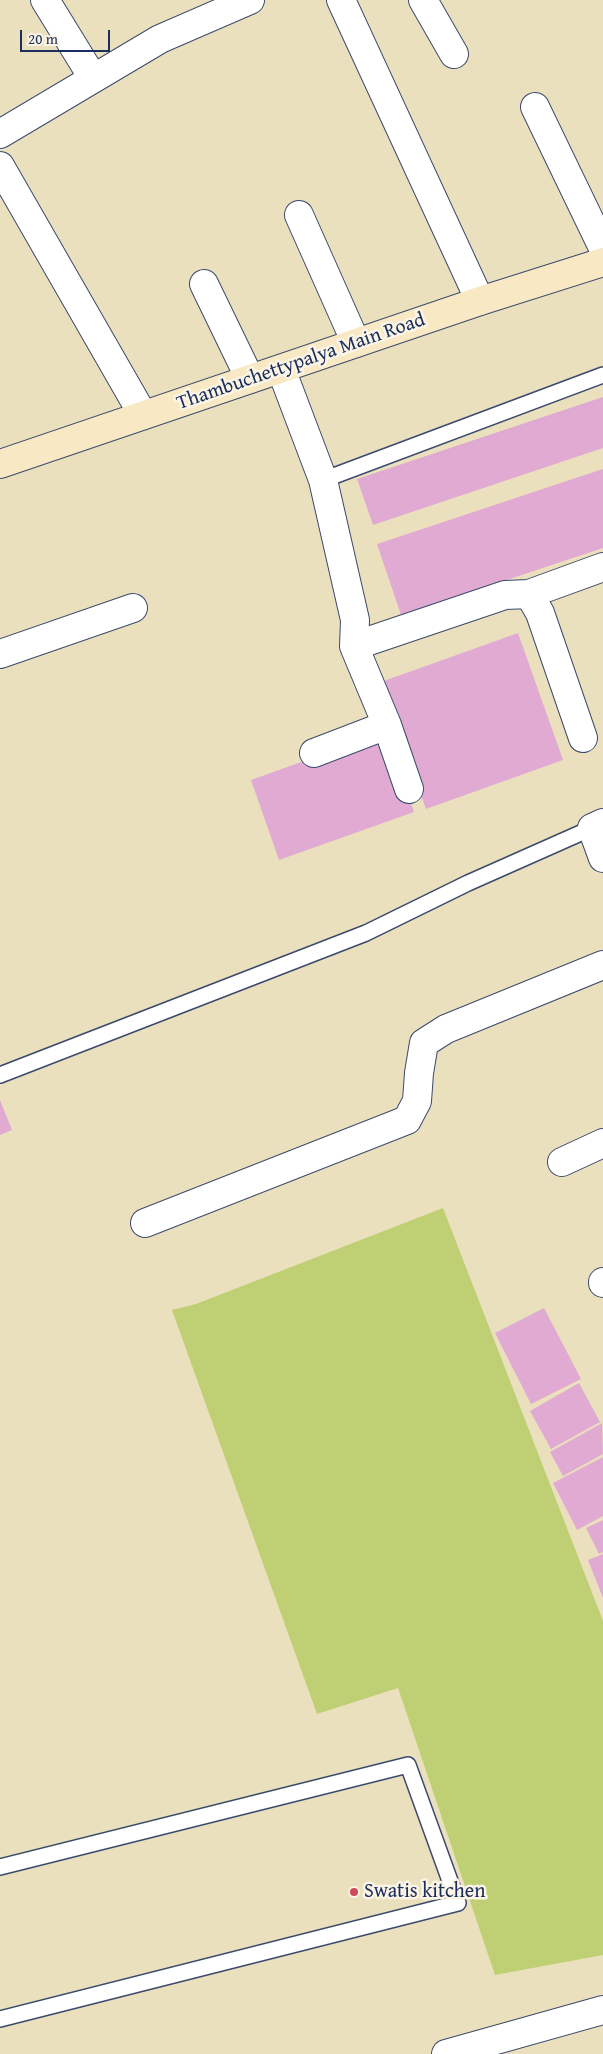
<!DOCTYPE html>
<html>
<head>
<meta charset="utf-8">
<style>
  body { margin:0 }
  #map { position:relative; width:603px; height:2054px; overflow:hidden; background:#ebe0be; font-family:"Gentium Book Plus",serif }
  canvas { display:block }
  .scale { position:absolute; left:20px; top:30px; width:90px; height:22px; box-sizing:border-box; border:2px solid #1b2f5e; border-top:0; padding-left:6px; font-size:15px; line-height:18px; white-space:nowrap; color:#1b2f5e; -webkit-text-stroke:4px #fcf5e5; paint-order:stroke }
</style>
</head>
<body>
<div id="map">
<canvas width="603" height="2054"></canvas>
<div class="scale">20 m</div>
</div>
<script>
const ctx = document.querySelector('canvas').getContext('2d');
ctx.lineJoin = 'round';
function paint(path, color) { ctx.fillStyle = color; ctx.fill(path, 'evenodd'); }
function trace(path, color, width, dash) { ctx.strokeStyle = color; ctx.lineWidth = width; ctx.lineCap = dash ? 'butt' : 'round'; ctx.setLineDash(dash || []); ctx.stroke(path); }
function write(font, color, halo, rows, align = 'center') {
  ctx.font = font + ' "Gentium Book Plus",serif'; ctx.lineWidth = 5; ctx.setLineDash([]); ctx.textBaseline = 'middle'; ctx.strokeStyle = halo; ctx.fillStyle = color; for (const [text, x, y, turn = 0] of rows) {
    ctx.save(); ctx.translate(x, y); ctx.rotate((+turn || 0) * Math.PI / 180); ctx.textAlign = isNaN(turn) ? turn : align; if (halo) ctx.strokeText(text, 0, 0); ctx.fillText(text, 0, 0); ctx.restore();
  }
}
const green = new Path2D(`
  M443 1208 603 1621V1955L495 1975 398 1688 317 1714 172 1310 196 1304Z`);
const building = new Path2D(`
  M603 397V448L373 525 357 479Z
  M603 469V548L401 615 377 544Z
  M518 633 563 760 426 809 381 682Z
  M385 732 414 812 279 860 251 780Z
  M0 1100 12 1130 0 1135Z
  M544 1308 581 1379 531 1404 495 1333Z
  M579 1383 600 1422 551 1449 530 1411Z
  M602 1423 603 1454 563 1476 550 1452Z
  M603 1457V1516L577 1530 553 1483Z
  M603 1520V1552L599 1554 586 1528Z
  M603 1554V1598L588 1560Z`);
const service = new Path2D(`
  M323 480 603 375
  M0 1075 366 933 468 883 592 828
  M0 1867 408 1765 458 1903 0 2019`);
const minor = new Path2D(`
  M45 0 93 78
  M341 0 480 301
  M423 0 454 54
  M535 107 603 248
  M0 134 160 39 250 0
  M0 166 143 415
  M299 215 356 343
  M204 284 250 379
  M281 369 323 480 355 620 354 646 387 725 409 789
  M529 594 540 613 583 738
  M354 646 505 595 529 594 603 567
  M0 654 133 608
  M314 753 387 725
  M603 823 592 828 603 858
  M562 1162 603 1143
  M145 1223 407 1120 417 1101 419 1073 424 1043 446 1029 603 965
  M603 1282V1283
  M446 2054 603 2010`);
const secondary = new Path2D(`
  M0 464 480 301 603 262`);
const markers = [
  [354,1892,5,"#d1495b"]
];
const streetNames = [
  ["Thambuchettypalya Main Road",301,362,-19]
];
const poiNames = [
  ["Swatis kitchen",364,1892]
];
paint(green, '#bed073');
paint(building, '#e1aad3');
trace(service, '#3a4a6c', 18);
trace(minor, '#3a4a6c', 30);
trace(secondary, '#3a4a6c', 30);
trace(service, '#fff', 15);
trace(minor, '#fff', 28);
trace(secondary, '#f8e8c3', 28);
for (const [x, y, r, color] of markers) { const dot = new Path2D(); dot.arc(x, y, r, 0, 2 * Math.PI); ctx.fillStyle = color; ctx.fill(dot); trace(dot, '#fcf5e5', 2); }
write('20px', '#1b2f5e', '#fcf5e5', streetNames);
write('20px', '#1b2f5e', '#fcf5e5', poiNames, 'left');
</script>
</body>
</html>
